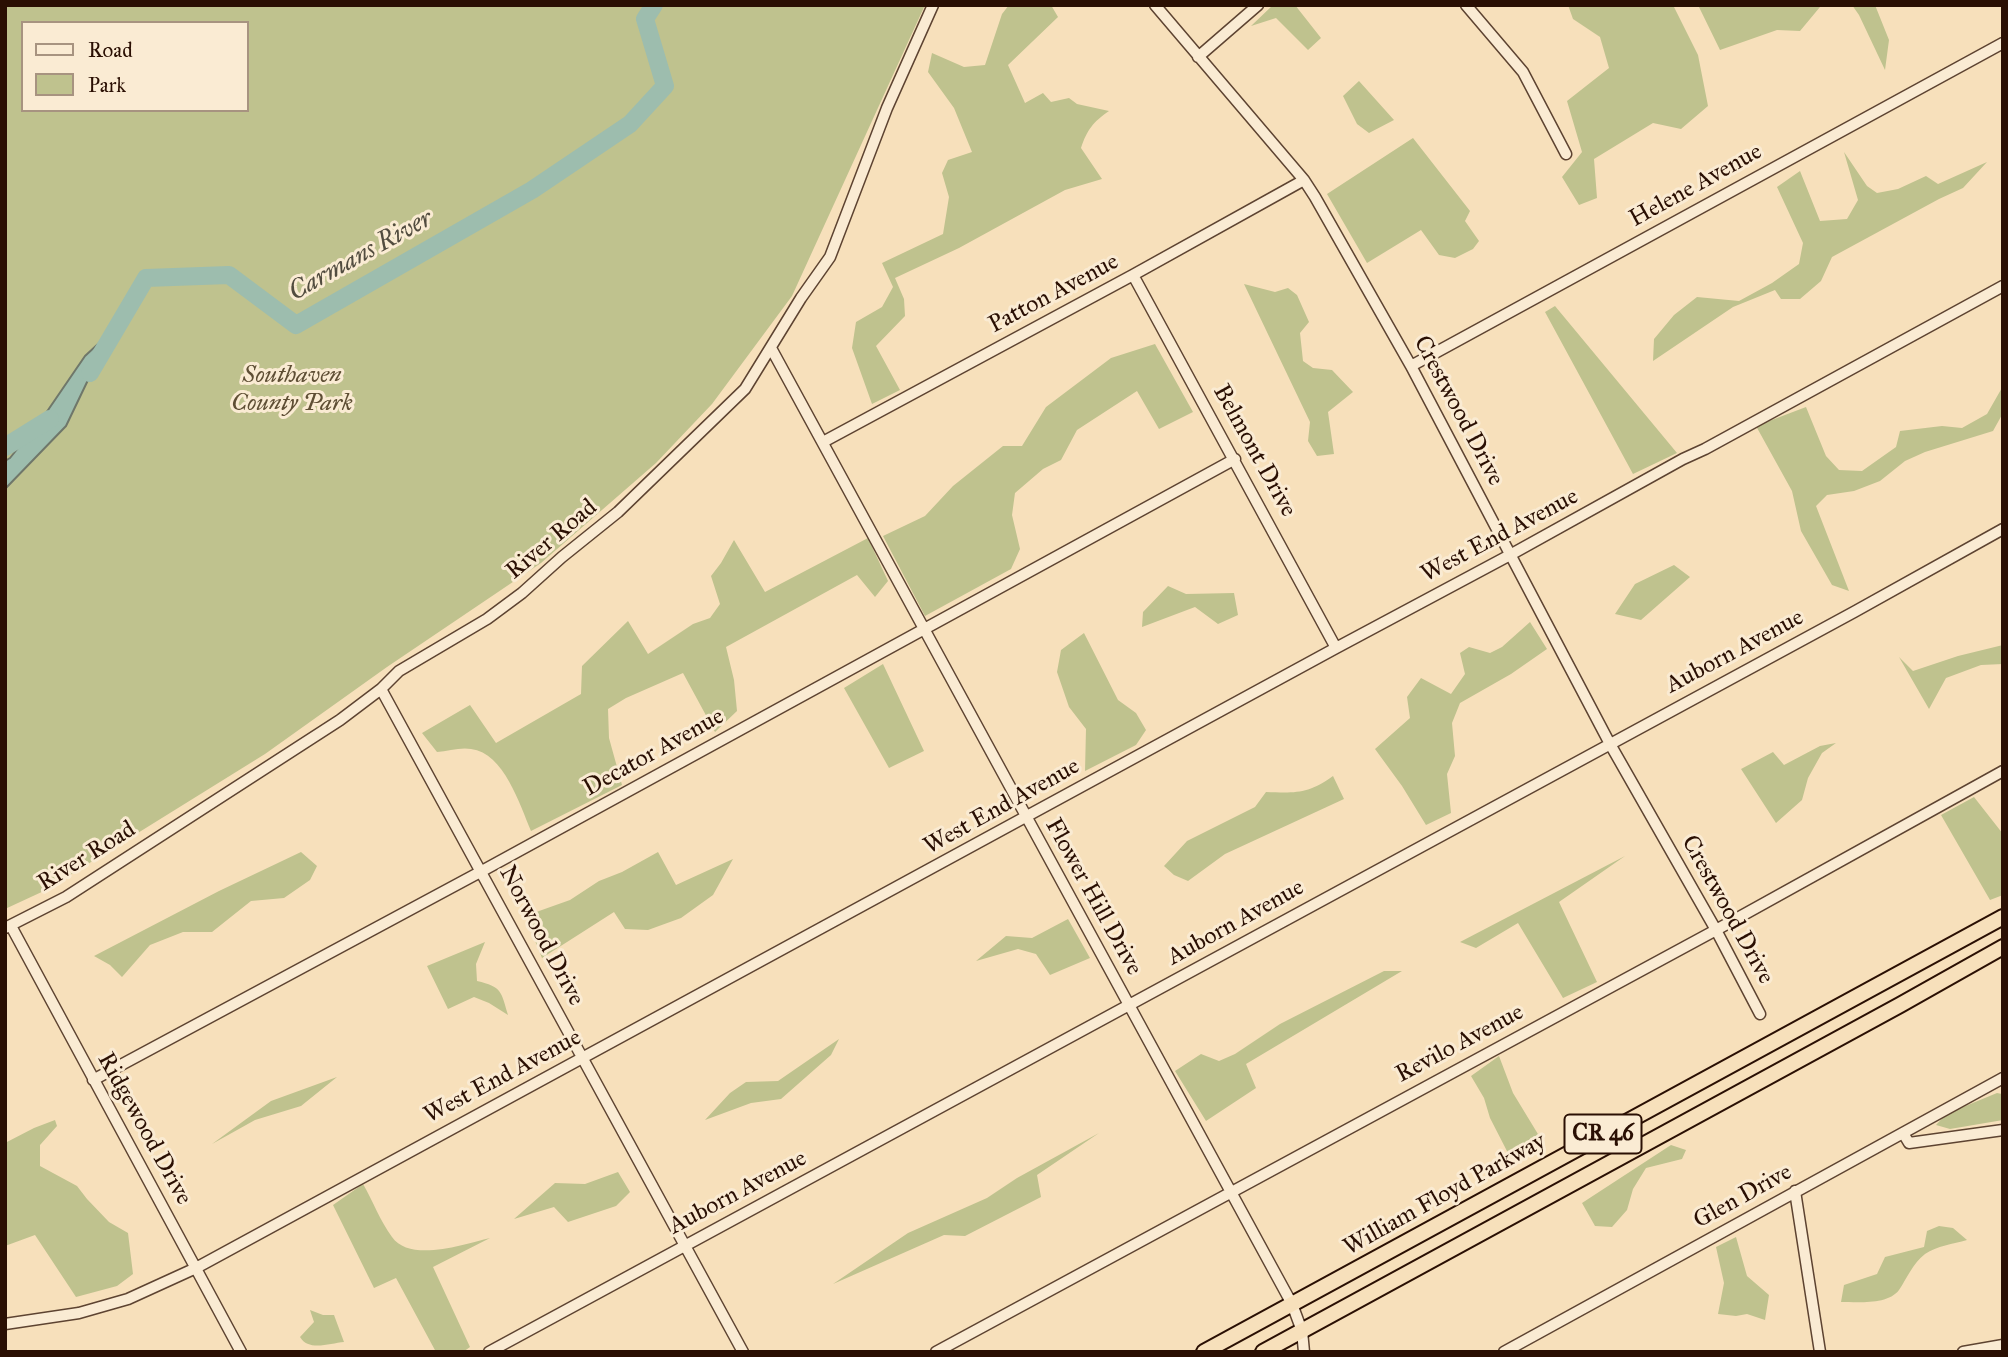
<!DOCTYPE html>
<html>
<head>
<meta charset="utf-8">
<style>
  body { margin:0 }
  #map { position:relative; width:2008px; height:1357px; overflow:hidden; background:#f7e0bb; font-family:"IM FELL Great Primer",serif }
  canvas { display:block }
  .frame { position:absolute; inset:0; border:7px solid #2a0f03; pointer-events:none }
  .legend { position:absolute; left:21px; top:21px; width:228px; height:91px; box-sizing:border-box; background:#faebd3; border:2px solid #a79380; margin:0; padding:9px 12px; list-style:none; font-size:21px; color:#2a0f03 }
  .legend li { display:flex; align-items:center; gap:14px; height:35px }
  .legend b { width:35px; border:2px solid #a79380 }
</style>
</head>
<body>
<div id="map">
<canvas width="2008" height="1357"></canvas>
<div class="frame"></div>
<ul class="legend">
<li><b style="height:9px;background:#faebd3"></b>Road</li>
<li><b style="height:19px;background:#bfc28e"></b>Park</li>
</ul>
</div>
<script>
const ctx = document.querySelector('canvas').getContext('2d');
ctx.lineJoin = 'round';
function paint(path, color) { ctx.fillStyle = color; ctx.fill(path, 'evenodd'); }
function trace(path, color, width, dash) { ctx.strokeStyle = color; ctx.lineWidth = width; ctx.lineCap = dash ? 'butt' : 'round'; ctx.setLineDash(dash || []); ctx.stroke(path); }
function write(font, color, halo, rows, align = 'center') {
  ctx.font = font + ' "IM FELL Great Primer",serif'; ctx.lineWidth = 6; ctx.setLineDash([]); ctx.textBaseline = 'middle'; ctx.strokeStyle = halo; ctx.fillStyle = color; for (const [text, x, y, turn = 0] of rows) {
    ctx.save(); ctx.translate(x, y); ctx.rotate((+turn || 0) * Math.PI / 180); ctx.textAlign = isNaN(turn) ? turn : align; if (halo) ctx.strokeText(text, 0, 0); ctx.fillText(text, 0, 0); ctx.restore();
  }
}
const green = new Path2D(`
  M5 5H925L792 296 712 404 656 463 541 563 387 667 265 754 46 890 5 909ZM23 23H247V110H23Z
  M1009 5H1051L1058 17 1008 65 1025 103 1043 93 1051 102 1069 98 1077 104 1109 111C1093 122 1087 130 1081 148L1102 179 1065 190 959 248 895 278 904 299 905 316 876 346 900 390 872 404 852 348 856 322 882 307 893 287 882 263 943 234 949 197 942 173 948 160 972 152 954 108 928 72 932 53 964 67 985 65 1002 14Z
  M1273 5H1295L1321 38 1308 50 1276 18 1251 26Z
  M1568 5H1673L1698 55 1708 106 1681 129 1653 123 1594 159 1597 198 1579 205 1562 177 1582 152 1567 101 1609 68 1600 37 1573 19Z
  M1698 5H1824L1820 7 1800 31 1777 30 1720 50Z
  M1852 5H1875L1889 40 1885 70 1859 15Z
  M1359 81 1394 120 1369 133 1357 124 1343 96Z
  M1413 138 1470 211 1465 221 1479 241 1473 249 1455 258 1439 255 1421 230 1367 263 1327 194Z
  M1844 152 1867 186 1877 193 1898 189 1926 176 1938 184 1987 162 1963 188 1939 199 1832 257 1821 281 1800 299H1781L1775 290 1733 307 1653 361 1654 339 1674 315 1697 297 1739 301 1772 283 1799 264 1803 243 1777 187 1800 171 1820 221 1847 219 1858 200Z
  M1244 284 1275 292 1288 288 1297 295 1309 322 1300 333 1303 361 1313 368 1332 370 1353 392 1328 412 1334 454 1317 456 1308 441 1310 422Z
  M1555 306 1677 453 1633 474 1545 312Z
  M1155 344 1193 412 1159 429 1137 391 1077 430 1061 460 1043 469 1015 493 1012 515 1020 549 1011 569 925 616 883 536 925 516 953 486 1003 446H1022L1046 407 1111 358Z
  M2003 386V413L1993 431 1925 452 1905 461 1880 481 1854 491 1827 495 1816 506 1849 591 1832 585 1801 531 1792 491 1756 426 1806 407 1826 456 1839 470 1862 471 1896 447 1900 431 1942 426 1962 428 1987 414Z
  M868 538 888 581 875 597 857 575 726 647 734 680 737 711 715 732 683 673 626 698 608 709 609 738 622 785 531 831C520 805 504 753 471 749 461 747 448 751 437 752L422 733 470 705 496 743 581 694 582 666 628 621 648 654 693 624 710 618 720 604 711 576 721 563 734 540 765 592Z
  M1674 565 1690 577 1641 620 1615 614 1635 584Z
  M1168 586 1186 594 1234 593 1238 615 1218 624 1195 607 1142 627 1143 612Z
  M1530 622 1547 649 1511 674 1460 703 1452 723 1455 756 1447 774 1451 813 1426 825 1402 786 1375 749 1410 718 1407 697 1421 678 1451 694 1465 674 1460 653 1469 647 1490 653 1502 647Z
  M1084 633 1118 700 1136 713 1146 730 1136 745 1085 771 1086 729 1069 707 1057 672 1061 650Z
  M2003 645V664L1981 665 1946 678 1929 709 1899 657 1913 671 1958 656Z
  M883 664 924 751 889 768 844 688Z
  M1836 743 1822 753 1808 778 1802 800 1776 823 1741 769 1773 752 1784 765 1820 746Z
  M1333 776 1344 799 1225 854 1188 881 1174 875 1164 866 1187 841 1255 807 1266 792C1296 793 1308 794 1333 776Z
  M1974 797 2003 834V895L1990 900 1941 815Z
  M301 852 317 866 310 880 284 898 251 901 212 932H183L150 945 122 977 110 965 94 956 219 891Z
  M658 852 676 885 733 859 713 895 681 918 648 930 625 929 614 912 542 958 525 916 570 900 599 881 622 872Z
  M1625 856 1559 902 1597 982 1563 998 1518 923 1476 948 1460 942Z
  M1068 919 1090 958 1050 975 1036 954 1018 949 976 961 1006 936 1032 938Z
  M485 942 476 964 477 981C502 987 501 991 508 1015L489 1003 474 997 448 1009 427 966Z
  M1384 971H1402L1246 1064 1256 1088 1206 1121 1175 1071 1201 1054 1219 1061 1235 1054 1280 1024Z
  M839 1039 831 1055 781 1099 751 1103 705 1120 730 1093 746 1082 778 1081Z
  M1499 1056 1513 1093 1544 1144 1509 1155 1490 1118 1484 1098 1471 1076Z
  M337 1077 301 1106 255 1120 212 1144 271 1101Z
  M1997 1093 2002 1094 2003 1097V1120L1950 1129 1936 1125 1946 1114Z
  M55 1120 57 1126 40 1145V1166L77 1186 87 1199 109 1222 128 1233 133 1274 117 1286 76 1297 35 1235 5 1246V1143L34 1128Z
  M1099 1133 1037 1175 1041 1197 965 1236 944 1235 833 1284 908 1233 987 1198 1017 1178Z
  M1671 1145 1686 1150 1682 1159 1646 1168 1633 1189 1627 1210 1612 1227 1595 1226 1582 1203Z
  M618 1172 630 1192 616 1206 568 1222 554 1207 514 1219 555 1183 585 1184Z
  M363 1184C373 1201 380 1221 392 1237 410 1263 465 1244 490 1238L433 1267 470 1347 463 1352H436L396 1278 374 1288 333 1205Z
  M1939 1226 1953 1228 1967 1240C1953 1244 1937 1246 1925 1254 1913 1263 1907 1278 1899 1290 1888 1305 1858 1302 1841 1302L1844 1285 1877 1274 1885 1257 1924 1247 1927 1231Z
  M1736 1237 1747 1276 1769 1295 1765 1320 1747 1314 1736 1316 1718 1314 1724 1283 1716 1247Z
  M310 1310 323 1315H334L344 1342C330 1343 309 1352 300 1337L314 1322Z`);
const water = new Path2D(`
  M111 332 66 426 5 489V461L10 458 46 413 85 356Z`);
const river = new Path2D(`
  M90 373 146 278 229 275 296 325 532 190 630 124 665 86 645 19 654 5
  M5 447 50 419`);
const minor = new Path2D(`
  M1155 5 1304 180 1315 197 1411 366 1610 744 1716 930 1760 1014
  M1466 5 1523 72 1566 154
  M1198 57 1258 5
  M1133 275 1336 648
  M771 348 1292 1304 1302 1331 1304 1352
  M1411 366 2003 43
  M823 442 1133 275 1304 180
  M381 689 743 1352
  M11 926 241 1352
  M5 928 66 897 340 720 381 689 399 671 487 619 522 593 562 557 618 512 745 389 801 298 830 257 887 108 933 5
  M93 1080 482 871 1235 459
  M1903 1133 1909 1143 2003 1130
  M1795 1191 1820 1352
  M5 1324 79 1313 128 1299 196 1268 1336 648 1510 555 1683 459 1705 449 2003 286
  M489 1352 1854 612 2003 529
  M936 1352 1716 930 2003 771
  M1504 1352 2003 1078
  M1963 1352 2003 1345`);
const highway = new Path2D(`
  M1204 1352 2003 917
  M1263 1352 1900 1005 2003 947`);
const shields = [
  [1603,1134,77]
];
const shieldNames = [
  ["CR 46",1603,1134]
];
const streetNames = [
  ["Helene Avenue",1696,186,-29],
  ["Patton Avenue",1054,294,-28],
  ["Crestwood Drive",1458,411,62],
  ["Belmont Drive",1254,451,61],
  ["West End Avenue",1500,536,-28],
  ["River Road",552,540,-40],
  ["Auborn Avenue",1735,652,-28],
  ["Decator Avenue",654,753,-29],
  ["West End Avenue",1002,807,-29],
  ["River Road",87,857,-32],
  ["Flower Hill Drive",1093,897,61],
  ["Crestwood Drive",1727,910,61],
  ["Auborn Avenue",1236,923,-29],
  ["Norwood Drive",541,936,62],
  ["Revilo Avenue",1460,1044,-28],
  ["West End Avenue",503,1077,-28],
  ["Ridgewood Drive",144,1129,61],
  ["Auborn Avenue",738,1193,-28],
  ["William Floyd Parkway",1445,1195,-29],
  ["Glen Drive",1743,1197,-29]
];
const parkNames = [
  ["Southaven",292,376],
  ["County Park",292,404]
];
const waterNames = [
  ["Carmans River",361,256,-29]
];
paint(green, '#bfc28e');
paint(water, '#9dbdae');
trace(water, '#6f776a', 2);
trace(river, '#9dbdae', 18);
trace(minor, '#5d4331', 13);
trace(highway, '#2a0f03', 18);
trace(minor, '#faebd3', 10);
trace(highway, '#f7e0bb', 14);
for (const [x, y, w] of shields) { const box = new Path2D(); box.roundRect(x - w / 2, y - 19.5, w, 39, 5); ctx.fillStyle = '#faebd3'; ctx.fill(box); trace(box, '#2a0f03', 2); }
write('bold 23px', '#2a0f03', null, shieldNames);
write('24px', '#2a0f03', '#faebd3', streetNames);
write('italic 24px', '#5e4e34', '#faebd3', parkNames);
write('italic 26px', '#524c3f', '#faebd3', waterNames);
</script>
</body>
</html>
